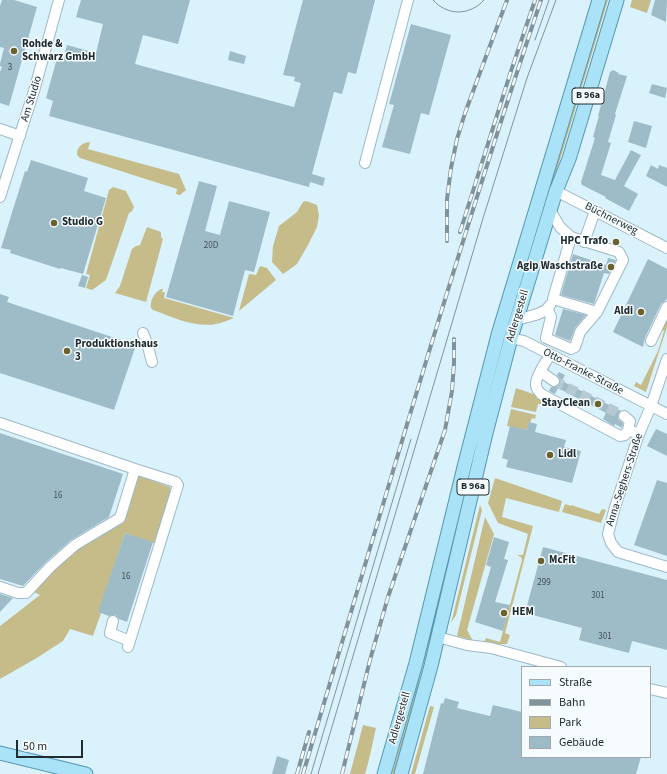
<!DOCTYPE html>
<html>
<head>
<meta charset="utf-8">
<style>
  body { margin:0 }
  #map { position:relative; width:667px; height:774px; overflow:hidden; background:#daf2fc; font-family:"Source Sans 3",sans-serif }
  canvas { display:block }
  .legend { position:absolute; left:521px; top:666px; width:130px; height:92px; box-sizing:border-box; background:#f6fcfe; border:1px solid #a1a9ac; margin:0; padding:5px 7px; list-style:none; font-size:12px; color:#212c31 }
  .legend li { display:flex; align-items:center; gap:8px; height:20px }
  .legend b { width:20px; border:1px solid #a1a9ac }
  .scale { position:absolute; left:16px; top:740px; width:67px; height:18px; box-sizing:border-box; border:2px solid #212c31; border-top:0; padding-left:5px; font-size:12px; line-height:14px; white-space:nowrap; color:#212c31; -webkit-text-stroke:3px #f6fcfe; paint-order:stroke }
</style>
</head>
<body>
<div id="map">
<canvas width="667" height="774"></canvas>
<ul class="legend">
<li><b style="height:5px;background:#aae2f8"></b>Straße</li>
<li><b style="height:5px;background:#81939a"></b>Bahn</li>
<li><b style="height:11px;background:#c6bc8a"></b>Park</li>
<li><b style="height:11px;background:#9ebbc8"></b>Gebäude</li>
</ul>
<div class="scale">50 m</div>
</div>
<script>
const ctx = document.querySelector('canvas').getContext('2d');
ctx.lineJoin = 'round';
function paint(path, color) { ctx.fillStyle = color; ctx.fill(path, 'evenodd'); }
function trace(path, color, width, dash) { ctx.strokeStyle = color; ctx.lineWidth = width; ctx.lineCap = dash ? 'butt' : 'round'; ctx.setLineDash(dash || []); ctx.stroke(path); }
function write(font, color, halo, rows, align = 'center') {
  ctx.font = font + ' "Source Sans 3",sans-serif'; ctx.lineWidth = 3; ctx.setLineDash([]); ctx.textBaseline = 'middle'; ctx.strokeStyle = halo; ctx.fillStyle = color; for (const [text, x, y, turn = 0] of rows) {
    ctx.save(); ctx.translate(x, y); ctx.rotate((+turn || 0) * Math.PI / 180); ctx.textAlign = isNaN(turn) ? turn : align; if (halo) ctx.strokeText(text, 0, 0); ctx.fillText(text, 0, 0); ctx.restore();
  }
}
const green = new Path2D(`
  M604 0H608L510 326 506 325Z
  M632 0H651L647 13 630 7Z
  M90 142 88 149 179 174 186 190 180 195 176 194 177 189 80 158 77 155C77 147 81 143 90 142Z
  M113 187 126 191 134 207 132 211 129 213 106 280 92 290 86 288 90 275 86 274 109 190Z
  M306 201 317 205 319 215 317 227 308 245 297 264 283 274 272 262 273 246 279 226 297 212 303 202Z
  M147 227 161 232V237L163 239 146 302 115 293 120 286 132 249 136 246 140 245Z
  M260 266 267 268 276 280 239 311 249 274 256 275Z
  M161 289H163L162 292H165L164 298 234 318C228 320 222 323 216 324 195 328 172 317 153 310L151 308C150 300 154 293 161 289Z
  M667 314V327L646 392 634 386 636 382 641 385 658 351 664 331 659 328Z
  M516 388 539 396 561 408 538 404 536 412 511 407Z
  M511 409 536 415 535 419 532 418 527 430 507 426Z
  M134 474 170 487 171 492 156 544 125 533 99 612 101 613 93 636 70 629 63 641 35 659 0 679V626L40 595 32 591 50 567 120 518Z
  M495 478 562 501 559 512 506 498 502 517 533 526 505 633 510 635 507 644H485L484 642 486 638 500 642 522 560 521 557 517 555H523L528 534 498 523 488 503Z
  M565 504 571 506V505L599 514 602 509 606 510 601 523 562 512Z
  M480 505 482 510 456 615 451 623Z
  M485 517 494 534 467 630 472 639V640L457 636Z
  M418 672 420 673 416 702 396 774H392L414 696Z
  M430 706 434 707 415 774H411Z
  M363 725 376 728C372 744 370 759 365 774H350Z`);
const building = new Path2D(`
  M2 0H14L37 7 9 106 0 103V72L2 67 0 66V64L4 48 0 47V6Z
  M81 0H190L178 44 143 35 135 64 294 107 301 83 294 81 295 77 283 75 303 0H375L356 74 348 72 342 94 334 92 312 174 325 178 323 186 310 182 309 187 49 116 53 101 46 98 57 58 63 60 67 45 96 53 103 24 76 17Z
  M655 0H667L666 22 651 15Z
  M411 24 451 35 429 115 421 113 410 154 382 147 394 105 389 104Z
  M230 51 246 56 244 64 228 60Z
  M613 70 619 73 618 74 627 76 615 114 616 115 608 142 611 143 601 175 615 180 631 150 641 155 624 186 638 194 629 211 605 198 606 197 582 185 581 182 595 138 593 137 599 116H598L610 72Z
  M652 84 667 88 665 98 649 93Z
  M634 121 652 126 646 148 628 142Z
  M31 160 88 178 84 191 106 198 83 274 61 268 60 269 10 253 11 250 1 248 25 171 27 172Z
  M651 165 658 169 659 165 667 168V187L646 176Z
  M199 181 217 186 205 231 220 235 229 201 270 212 254 272 245 270 233 316 166 297Z
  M573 254 606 265 608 258 616 260 609 274 604 273 594 304 561 295Z
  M648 259 667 269V299L661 304 645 338 643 347 613 332Z
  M82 275 88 277 85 288 78 286Z
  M0 294 9 297 7 302 136 345 114 410 0 373Z
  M563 309 586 315 575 328 570 341 555 335Z
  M559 372 565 375 562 381 621 411 618 415V419L623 423 622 428 615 424 614 426 603 419 606 413 558 388 555 394 549 391 551 387H556L560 384V379L557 375Z
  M529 422 537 424 535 432 566 440 564 447 581 451 572 483 506 467 508 460 502 458 510 426 527 430Z
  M656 429 667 434V456L647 446Z
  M0 433 123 474 109 517 71 540 46 562 23 586 0 579Z
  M657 480 667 483V556L634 545Z
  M125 533 153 542 127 622 119 619 115 615 109 616 98 612Z
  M494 537 509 542 504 559 508 560 495 602 510 605 503 631 475 622 491 567 486 565Z
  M543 547 667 580V650L632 641 629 653 579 640 582 628 525 613Z
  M0 594 13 598 0 612Z
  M445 698 459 702 457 708 490 716 493 705 522 712V757H641L636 774H423L441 703 443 704Z
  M277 756 289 760 285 774H272Z`);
const minorTunnel = new Path2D(`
  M554 381 624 416`);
const minor = new Path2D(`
  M0 129 20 136
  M365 163 408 0
  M556 191 667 248
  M0 197 34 91 59 0
  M571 237 553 299 597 312
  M584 242 595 211
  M548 310 551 317 546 338 571 349 575 347 580 332 597 312 623 260 619 252 571 237 560 227 550 210
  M517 320C528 316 545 315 550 305
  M143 333 147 343 152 362
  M511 338 524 341 667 414
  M651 341 667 307
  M550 355C546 362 535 377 536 385 536 389 539 391 541 394L620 436 625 435 628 430 639 434
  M667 359 651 406 639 434 615 507 608 534 611 543 618 552 667 567
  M541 372 554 381
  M624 416 630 421 628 430
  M0 423 135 469 120 518 75 545 50 567 26 593H18L0 587
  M113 621 110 633 130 641
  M438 637 467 645 491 648 561 667
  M128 647 178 485 176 482 135 469
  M650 689 667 693`);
const major = new Path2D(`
  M0 753 86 774
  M384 774 416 663 465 463 498 335 599 0
  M401 774 431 666 486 433 511 338 556 191 569 159 617 0`);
const tram = new Path2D(`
  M433 0C447 16 470 16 484 0
  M535 40 549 0
  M311 774 411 439
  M318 774 484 215 527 78 556 0`);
const rail = new Path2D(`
  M460 232 511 71 535 0
  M447 241V199L451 168 457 139 465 113 507 0
  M297 774 309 732
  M303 774C380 515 455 256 541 0
  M342 774 370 660 388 597 445 430 452 391 454 363V339`);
const markers = [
  [14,51,4,"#6a612d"],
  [54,223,4,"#6a612d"],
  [616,242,4,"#6a612d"],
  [611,267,4,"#6a612d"],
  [641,312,4,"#6a612d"],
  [67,351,4,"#6a612d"],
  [598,404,4,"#6a612d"],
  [550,455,4,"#6a612d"],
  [541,561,4,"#6a612d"],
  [504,613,4,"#6a612d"]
];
const numberNames = [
  ["3",10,68],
  ["20D",211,246],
  ["16",58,496],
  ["16",126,577],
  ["299",544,583],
  ["301",598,596],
  ["301",605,637]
];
const shields = [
  [588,96,32],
  [473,487,32]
];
const shieldNames = [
  ["B 96a",588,96],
  ["B 96a",473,487]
];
const poiNames = [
  ["Rohde &",22,45],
  ["Schwarz GmbH",22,58],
  ["Studio G",62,223],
  ["HPC Trafo",608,242,"right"],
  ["Agip Waschstraße",603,267,"right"],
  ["Aldi",633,312,"right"],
  ["Produktionshaus",75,345],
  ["3",75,358],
  ["StayClean",590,404,"right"],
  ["Lidl",558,455],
  ["McFit",549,561],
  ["HEM",512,613]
];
const streetNames = [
  ["Am Studio",32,99,-73],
  ["Büchnerweg",611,219,27],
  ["Adlergestell",518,316,-73],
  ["Otto-Franke-Straße",583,372,27],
  ["Anna-Seghers-Straße",625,480,-72],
  ["Adlergestell",400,718,-74]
];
paint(green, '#c6bc8a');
paint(building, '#9ebbc8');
trace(minorTunnel, '#b5cad3', 10, [10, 5]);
trace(minor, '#9db9c6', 12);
trace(major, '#5696b0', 15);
trace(minor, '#fff', 10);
trace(major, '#aae2f8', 13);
trace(tram, '#81939a', 1);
trace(rail, '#81939a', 4);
trace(rail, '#f6fcfe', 2.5, [8]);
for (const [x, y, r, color] of markers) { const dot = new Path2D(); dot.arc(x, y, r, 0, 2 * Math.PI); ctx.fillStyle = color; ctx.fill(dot); trace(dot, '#f6fcfe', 1.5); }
write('9px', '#405057', null, numberNames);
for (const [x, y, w] of shields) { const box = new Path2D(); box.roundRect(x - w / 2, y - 8, w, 16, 3); ctx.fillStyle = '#f6fcfe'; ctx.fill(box); trace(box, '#212c31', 1); }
write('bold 10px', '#212c31', null, shieldNames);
write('bold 11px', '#212c31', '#f6fcfe', poiNames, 'left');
write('11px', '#212c31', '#f6fcfe', streetNames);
</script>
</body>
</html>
